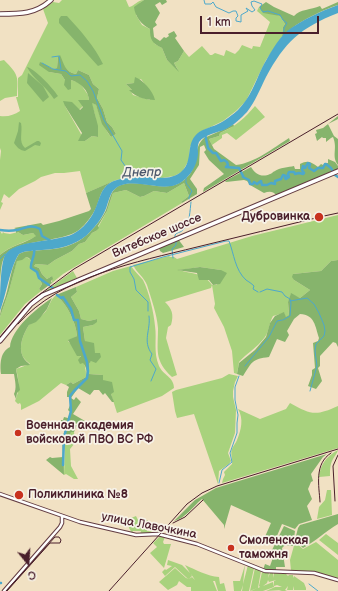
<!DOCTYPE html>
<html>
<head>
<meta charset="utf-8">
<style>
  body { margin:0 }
  #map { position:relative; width:338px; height:591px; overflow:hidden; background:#f1e1c3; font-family:"Balsamiq Sans",sans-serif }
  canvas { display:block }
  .north { position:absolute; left:8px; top:543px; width:40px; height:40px; -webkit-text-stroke:3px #f7f3e8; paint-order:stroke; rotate:162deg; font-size:11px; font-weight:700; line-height:16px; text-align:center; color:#4a1f2b }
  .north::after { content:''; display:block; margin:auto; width:14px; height:18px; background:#4a1f2b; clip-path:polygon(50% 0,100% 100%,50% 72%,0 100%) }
  .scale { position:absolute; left:200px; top:16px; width:119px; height:18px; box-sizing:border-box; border:2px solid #4a1f2b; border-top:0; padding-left:5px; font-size:12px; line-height:14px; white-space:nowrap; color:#4a1f2b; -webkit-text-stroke:3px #f7f3e8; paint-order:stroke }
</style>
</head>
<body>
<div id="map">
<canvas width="338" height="591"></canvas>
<div class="north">С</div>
<div class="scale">1 km</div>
</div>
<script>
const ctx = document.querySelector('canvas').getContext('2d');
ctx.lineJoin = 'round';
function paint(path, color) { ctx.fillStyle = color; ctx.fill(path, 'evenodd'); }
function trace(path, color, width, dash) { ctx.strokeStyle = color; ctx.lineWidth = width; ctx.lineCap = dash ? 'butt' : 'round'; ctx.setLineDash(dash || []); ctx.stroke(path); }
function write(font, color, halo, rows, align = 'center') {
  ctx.font = font + ' "Balsamiq Sans",sans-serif'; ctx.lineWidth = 3.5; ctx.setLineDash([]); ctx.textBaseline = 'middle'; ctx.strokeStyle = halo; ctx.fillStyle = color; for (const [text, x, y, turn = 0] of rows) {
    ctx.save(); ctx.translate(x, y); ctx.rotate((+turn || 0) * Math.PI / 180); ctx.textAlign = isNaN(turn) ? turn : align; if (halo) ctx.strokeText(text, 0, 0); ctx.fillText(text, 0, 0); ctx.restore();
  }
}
const green = new Path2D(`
  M62 0H126L129 7C135 6 137 0 144 0L140 3 136 15 142 25 150 29 155 44 162 48 167 60 178 70 174 63 178 61 184 51 189 57 202 46 210 55H212L215 53 224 56 226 50 235 54 239 50 242 45 252 49 253 46 260 47 270 22 257 11 259 7 260 9 280 16 285 24 283 27 282 37 266 60 246 101 236 111 223 121 200 132 190 147 189 160 182 172 174 176 162 178 138 176 116 180 86 193 80 171 64 173H55L41 177 35 181 19 189 9 198 4 194 1 202 3 203 0 210V160L1 151 0 148V116C8 117 14 115 20 111L16 97H18V78L22 75 48 23 43 9 53 2 59 3ZM58 57C63 65 66 72 76 74L78 70 89 75 93 84 99 89 97 98 103 109 107 122 112 127 116 134 111 137C103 127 100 116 96 105L91 102 95 115 98 137 92 136 85 141 65 106 79 110 89 100 88 95 80 83 71 80V89L61 74 49 72 50 67 53 69 57 68ZM141 79 146 86 150 100 133 95 130 90H132L126 84 134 83Z
  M4 60C19 75 18 76 17 96L5 98 0 101V61Z
  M255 106 265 117 236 140 227 133 222 135V138L212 145 209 139 219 136 220 133C235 127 245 118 255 106Z
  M184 183 189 196 181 202 182 203 83 262 63 274 52 283V276L47 279 42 274 39 268 34 266 36 264 48 265 55 260 72 251 79 244 85 242 92 233 96 231 107 211 113 193 126 190 140 197 144 196 154 191 167 193Z
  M338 215V260L331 261 321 271 293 274 294 280 310 290 300 298 291 294 288 303 289 315 286 318 284 313 273 316C269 323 269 331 265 337 257 348 247 353 239 362L237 374 234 373 232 351 224 327 214 308 215 304 212 285 211 288 165 302C172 309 174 314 171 325L168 327 166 338 177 375 172 377C154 360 158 351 158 328 157 314 151 298 147 285 144 277 137 273 133 265L169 256 170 257H174L177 259 252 236ZM200 267 221 270 217 285H212C202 271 193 275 179 270Z
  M0 231 2 234 3 232 4 233 10 234 18 232 23 235 33 233 37 236C24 243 11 245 0 255Z
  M26 257C32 259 33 264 33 270L36 271 42 284 39 289 41 291 25 304 0 335V317L9 291 17 260Z
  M131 266C134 271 139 275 143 280 149 291 154 314 155 326 157 339 153 352 159 366 163 375 174 377 174 388L162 396 117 413 111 394 103 380V375L89 374V364L95 353 85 341 83 327 93 325 97 319 89 321 81 319 79 311 71 297 77 292 76 287 113 271Z
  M73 271 77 278 40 295Z
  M56 295C67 304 76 322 77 336L68 341C78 352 87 362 86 377L73 384 71 382 66 385 61 383 39 401 21 410V405L20 403 18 404 15 401C20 390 19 380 16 369L30 364C28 362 25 360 23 357 18 347 23 334 29 325 36 321 40 318 46 311 50 305 50 300 56 295Z
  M229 374 238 376 235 382 233 391V397L236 410 235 433 228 453 231 461 229 464 219 471 218 484 194 414 177 418 175 411 172 392 176 390 222 378Z
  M290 403C311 415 316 416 338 406V448L222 483 223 479 225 475 224 472 232 464C233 459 230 453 232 449 233 446 236 443 237 440 241 430 244 419 238 409L260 419 286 409Z
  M71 432H74L75 443 70 449 71 466 78 479H74L66 474 64 475 65 444Z
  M338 450C337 454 335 455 333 459 330 464 330 470 330 476L319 477C321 463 326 457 338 450Z
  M327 490H331L332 515 317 519 319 507 325 500Z
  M136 516 139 522 148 520 147 531 157 532 161 528 166 527 159 534 140 535 141 531H133L132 533 129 528V525L119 523Z
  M326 534 338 543V555L319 540Z
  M160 536 165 537 163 542 164 544H171L164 568 150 553 157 547 153 543Z
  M295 542 303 549 316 542 338 560V578L311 572 291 571 290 560Z
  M168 560 182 565 190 573 185 565C196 570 207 576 219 577L220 584 224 583 226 591H218L215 581H213L217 591H191V587H187L179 581 177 585 168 590 159 582 175 568 186 578 189 579 192 577 195 580 191 574 192 576 189 579 187 578 175 567 165 576 162 572 165 569 166 570 172 566 167 565Z
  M245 565 243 584 248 565 254 568 249 591H242L243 585 241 591H234L233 581H240Z
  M255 568 261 571 258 588 260 587 259 586 262 572 269 573 268 578 270 573H273V578L274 573 286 574 288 576 289 575H293V578L294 576 304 583 306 588H304H306V590H294L293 586V590H287L288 586 285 590 287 591H279L282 590 266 591 275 587H282L277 585 274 586V581L276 580 269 582 268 580 267 583 263 586 273 582 274 587 263 591H251L257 588 250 591Z`);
const forest = new Path2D(`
  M144 0H166L167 2 162 5 160 2 155 5 160 13 155 22 157 25 153 28 154 37 160 41 164 37 166 38 169 36 168 34 174 31 177 36 175 38 184 51 178 61 174 63 179 72 167 60 162 48C152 43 150 40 150 29 142 25 135 17 134 7Z
  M266 2 274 7 294 16C300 9 311 10 320 6L322 9 338 2V5C322 10 293 24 282 37L283 27 285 24 280 16 263 13 259 7Z
  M61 16H67C80 30 95 47 103 64L98 66 59 23V19Z
  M60 55C64 64 65 72 76 74L78 70 89 75 93 84 99 89 97 98 103 109 107 122 112 127 116 134 111 137 102 124 96 105 92 103 98 126V137L92 136 85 141H78L82 133 65 106 63 101 72 102 80 110 83 107 78 100H89C88 90 81 83 71 80V89L68 90 64 85 65 80 61 74 49 72 39 65 40 62 53 69 57 68 58 57Z
  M27 67C35 69 53 88 58 96L54 99C46 86 33 79 27 67Z
  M28 73 43 86 49 97 43 102 27 83Z
  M135 77C143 80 153 91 155 100 146 100 135 97 129 90H132L126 84 134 83Z
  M338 116V119L328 124 334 136 338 139V165C331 156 338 149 333 137L331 138 326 142V138H323L322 137 317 141 315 134 317 133 316 130 323 128Z
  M19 122 21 123C23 132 18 142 25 148L37 141H39L41 143 40 146 35 145 25 151C19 150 17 147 14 143L18 131Z
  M233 124 234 126 220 133 219 136 209 139 214 149 236 165C255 163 273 148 289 138L290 141 203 192 204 188 224 174 209 160 204 152 206 150 204 145 200 147 199 165 190 179 197 189V194L182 203 181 202 189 196 184 183 167 193 154 191 144 196 140 197 126 190 113 193 107 211 98 226 99 228 96 231 92 233 85 242 79 244 72 251 55 260 48 265 36 264 34 266 39 268 42 274 47 279 52 276 53 279 51 281 52 283 41 291 39 289 42 284 36 271 32 269V262L29 258 26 257 22 260 17 261 9 291 0 317C0 309 4 302 6 295 10 282 11 266 19 254 26 250 34 251 43 250 60 249 75 246 88 234 95 227 102 219 106 210 110 200 110 189 121 185 141 178 166 195 184 180 202 166 191 149 204 138L227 128Z
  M328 159 335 162 338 166V169L276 195C273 191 269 191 264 193L250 185 247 181 244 180 226 182 225 181 251 167C255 174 262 178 270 174 273 173 272 172 275 171 279 168 289 167 294 166L295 169H300V164C308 160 311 162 318 167L321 164 323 165 325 163H328Z
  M111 182C100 190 101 196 96 208 92 216 86 224 79 230 62 243 14 239 5 256 1 262 1 272 0 280V255C11 245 24 244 36 236L33 233 23 235 18 232 16 233V229L14 228 41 223 43 225 59 221 89 211 91 209 86 193Z
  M178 239 184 247 163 253 160 251 159 248Z
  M338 260V347L336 343 333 342 320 356V366L318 368 322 381 316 389 308 386 312 375V370L315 368 313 343 318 341 319 338C315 326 315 315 300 314L294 319 287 331 289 335 285 342 277 339 269 357C252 359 252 362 243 376L237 374 239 363 255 350 266 337 270 323 275 316 284 312 286 317 289 315 288 302 291 293 300 298 310 290 294 280 292 277 293 274 321 271 331 261Z
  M200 267 221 270 227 273 220 284 213 285 209 280H199L197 273 177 270Z
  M76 287 77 292 71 297 79 311 81 319 89 321 97 319V322L93 325 83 327 85 341 94 343 95 353H100L101 357 96 363 91 361 89 364V374L103 375V380L112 382 114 392 111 394 114 402H112L105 393 103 395 99 390H94L90 395 78 388 71 398 74 400 76 397 81 402 73 414 85 421V423L61 425V420H63L64 417 68 418 70 412 68 410 71 403 69 397H67V392L69 387 66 385 71 382 73 384 86 377C87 372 87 368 83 363L80 364 78 360 81 356H77L68 340 77 336C76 322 67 304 56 295Z
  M52 298 47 309 40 318 36 322 29 325C23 334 18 347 23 357 25 361 28 362 30 365L21 366 16 369 20 390 17 393 16 399 14 394C17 388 15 381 14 374H1C0 364 0 352 10 347 11 329 37 308 52 298Z
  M66 425H77L74 432H71L69 438 66 439C63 449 64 464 64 475L46 460 50 457 52 458 63 457 62 440Z
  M327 454 323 457 311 474 313 481 311 482 308 489 312 499 307 506 312 520 299 524 295 529 282 524 274 543 264 539 271 523 231 505 224 529V525L202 499C192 507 186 518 174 521L195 500 216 488Z
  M338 514V524C326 531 316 541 303 548L295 540 298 528 300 525Z
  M284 526 295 531 293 546 285 545 282 548 285 567H276V571L263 570 265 564 270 566 275 552 272 550Z`);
const water = new Path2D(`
  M338 5V13C300 28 285 42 266 77 260 89 255 102 247 112 241 118 234 125 226 129 217 133 205 134 199 142 197 146 198 150 198 154 197 164 192 174 184 180 168 195 141 179 122 185 109 189 110 200 105 211 101 220 94 228 87 235 74 246 59 249 42 250 34 251 26 250 19 254 10 267 6 296 0 311 0 298 0 266 5 255 13 240 57 242 73 234 83 229 92 218 96 207 101 195 102 184 117 180 123 178 131 176 138 176 152 176 169 182 181 172 193 162 186 147 195 136 200 129 210 128 218 124 225 121 232 115 238 110 250 98 255 83 262 68 267 58 278 39 287 31 302 20 321 11 338 5Z`);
const stream = new Path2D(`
  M204 0 205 4H211L213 2 216 7 229 13 233 11H236L238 16 236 18V21L241 22V15L248 11 246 8 252 12 255 10 252 6 251 2 254 1 262 4 260 8 263 12 268 11 280 15 283 20 287 23 284 28V35
  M52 57 59 56 61 69
  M42 63 53 69 66 71 71 76 80 75 87 81 93 91 104 120 122 151 121 160 132 176
  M186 178V183L192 191 189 197V199
  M175 237V235C177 232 180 233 183 230 190 225 190 209 191 202
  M173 258 172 249 176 245V240
  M0 259 5 254
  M260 292 267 289 282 292 285 296 290 299 291 303 290 316 283 320
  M290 301 307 298 314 304 319 313 324 325 325 331 324 336 316 344 315 351 317 366 310 391
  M148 311V302L136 290 134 279 130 272V267L163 257 226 241H229C234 254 235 270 246 280 249 282 251 283 254 286L253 289 258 292
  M149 316C151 330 142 341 152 354L150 360 156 369 151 381
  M245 366 269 337 277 321 282 320
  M219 483 222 470 232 462 230 453 237 433V423L238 415 235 400V387L239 376
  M309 584 318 591`);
const river = new Path2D(`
  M205 134 208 148 213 153H216L221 161 224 160 227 162 228 165 226 167 239 168 243 176V177L249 180 250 184H253L254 182 257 184 261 181 262 185H267L271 183 275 184V181L281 179 283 175 286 176 285 178 286 179 289 177 288 174 289 172H294L295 174 299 173 303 174 304 173 302 170 303 166 305 168 308 163 310 164 309 168 314 171 318 168H323L325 164H326L331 168 335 175 338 177
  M0 230C6 231 12 231 17 230 26 228 31 224 40 229L42 236 51 241
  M34 248C36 256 30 261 31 268L37 272 39 278 49 285
  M51 287 53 288
  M57 295 61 298 63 297 71 309 74 320H78L80 341 87 362 88 371 87 378 74 391 70 396 71 411 64 437 63 465
  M0 583H1`);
const secondary = new Path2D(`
  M0 494 80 522 136 535 158 534 197 544 265 571 314 573 338 580
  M4 591 60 527 62 523V516`);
const primary = new Path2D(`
  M0 14C20 14 36 14 51 0
  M0 341 31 304 43 295 338 171`);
const tram = new Path2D(`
  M6 591 55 537H59L61 540 60 543H50L7 591`);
const rail = new Path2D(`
  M18 324C60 276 137 262 197 247 239 237 282 226 324 216L338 213
  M0 337 25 307 35 298 74 269 338 114
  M335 501 333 466 338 455
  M320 502C319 485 314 464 331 453
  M173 523 185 517 203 500
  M109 591 187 504 202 493 217 486 338 449`);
const markers = [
  [319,217,5,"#c8321e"],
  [18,433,4,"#c8321e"],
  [19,495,5,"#c8321e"],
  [231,548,4,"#c8321e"]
];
const poiNames = [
  ["Дубровинка",310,217,"right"],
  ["Военная академия",26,426],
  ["войсковой ПВО ВС РФ",26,440],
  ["Поликлиника №8",28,495],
  ["Смоленская",239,541],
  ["таможня",239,555]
];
const streetNames = [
  ["Витебское шоссе",157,236,-23],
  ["улица Лавочкина",149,526,11]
];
const waterNames = [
  ["Днепр",142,173,-1]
];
paint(green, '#a8d27d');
paint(forest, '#86b46c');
paint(water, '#4da8cb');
trace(stream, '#4da8cb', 1);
trace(river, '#4da8cb', 2.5);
trace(secondary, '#633c42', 4.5);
trace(primary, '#633c42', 5.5);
trace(secondary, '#fff', 2.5);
trace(primary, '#fff', 3.5);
trace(tram, '#4a1f2b', 1);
trace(rail, '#4a1f2b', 1);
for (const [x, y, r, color] of markers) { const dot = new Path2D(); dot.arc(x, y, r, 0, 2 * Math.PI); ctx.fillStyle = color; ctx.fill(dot); trace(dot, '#f7f3e8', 1.5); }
write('bold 12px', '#4a1f2b', '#f7f3e8', poiNames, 'left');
write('12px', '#4a1f2b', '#f7f3e8', streetNames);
write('italic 13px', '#4b566b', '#f7f3e8', waterNames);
</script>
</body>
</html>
